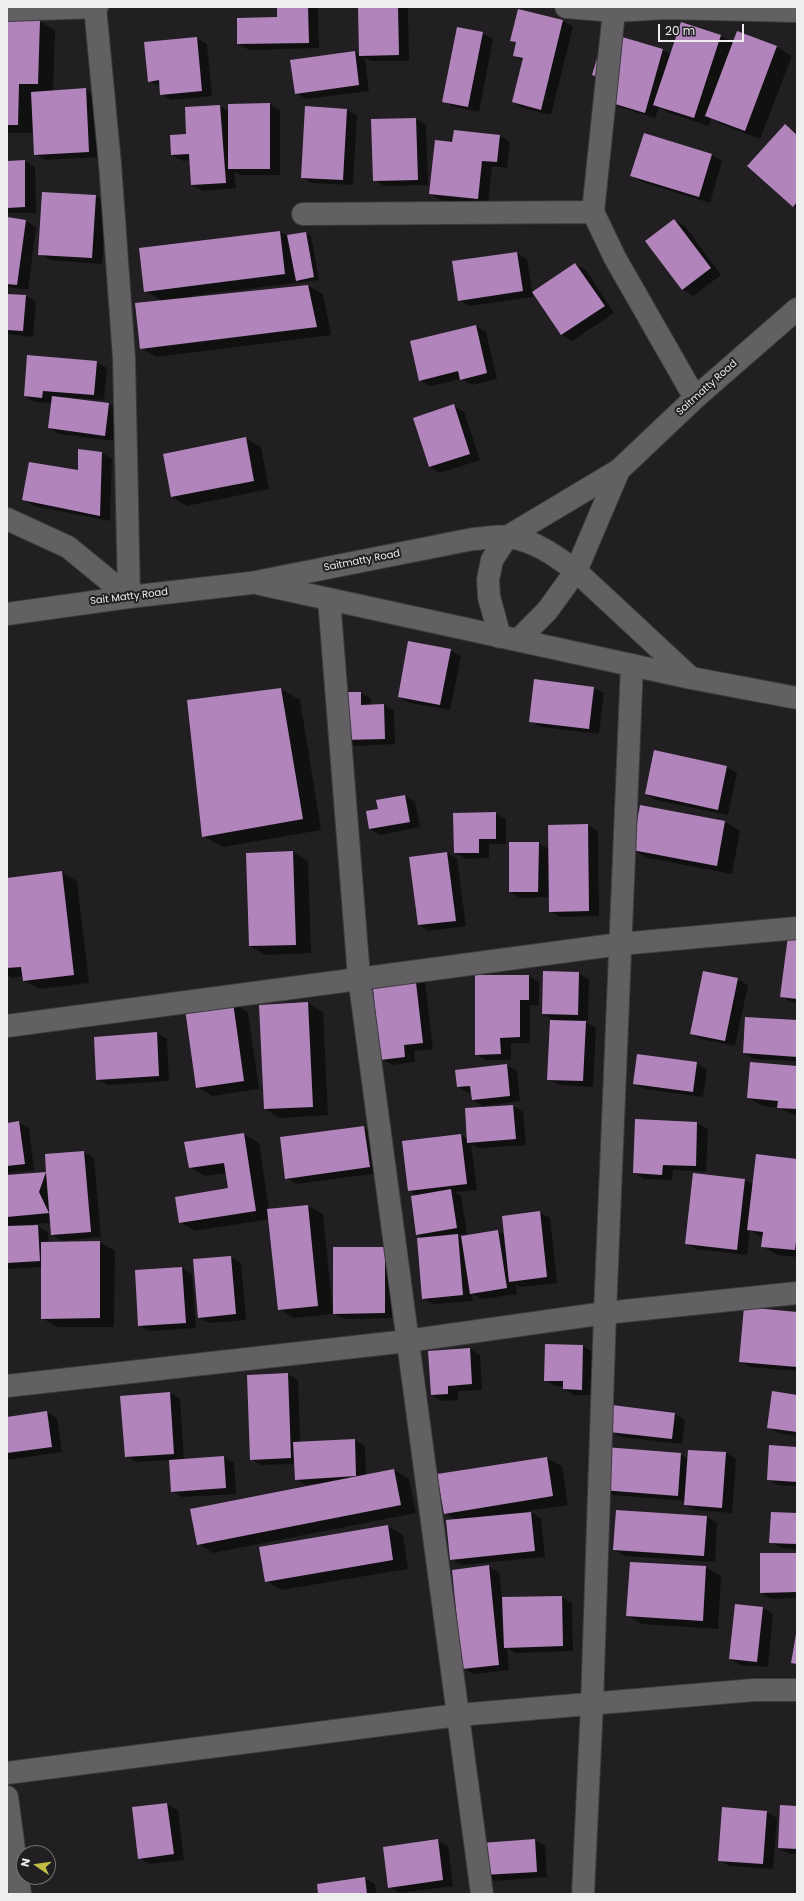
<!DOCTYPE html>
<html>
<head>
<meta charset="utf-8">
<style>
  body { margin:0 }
  #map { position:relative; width:804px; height:1901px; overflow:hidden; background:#211f21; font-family:Poppins,sans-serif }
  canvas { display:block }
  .frame { position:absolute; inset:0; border:8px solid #efeeef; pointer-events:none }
  .north { position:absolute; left:16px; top:1845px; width:40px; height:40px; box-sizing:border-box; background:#211f21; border:1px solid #737273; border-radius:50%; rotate:283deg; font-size:11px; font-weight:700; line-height:16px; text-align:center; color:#efeeef }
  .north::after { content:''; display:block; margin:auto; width:14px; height:18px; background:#bfbe42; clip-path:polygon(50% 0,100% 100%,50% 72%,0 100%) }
  .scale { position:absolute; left:658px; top:24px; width:86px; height:18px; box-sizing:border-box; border:2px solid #efeeef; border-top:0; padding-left:5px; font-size:12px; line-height:14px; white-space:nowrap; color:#efeeef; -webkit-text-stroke:3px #211f21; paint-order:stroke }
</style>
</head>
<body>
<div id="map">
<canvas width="804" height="1901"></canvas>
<div class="frame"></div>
<div class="north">N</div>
<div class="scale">20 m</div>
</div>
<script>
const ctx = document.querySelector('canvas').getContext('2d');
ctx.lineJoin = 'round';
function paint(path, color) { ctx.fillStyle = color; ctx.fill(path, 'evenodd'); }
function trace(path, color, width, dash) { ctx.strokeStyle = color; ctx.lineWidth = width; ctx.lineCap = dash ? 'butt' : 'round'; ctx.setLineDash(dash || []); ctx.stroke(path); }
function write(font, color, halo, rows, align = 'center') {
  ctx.font = font + ' Poppins,sans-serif'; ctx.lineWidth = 4; ctx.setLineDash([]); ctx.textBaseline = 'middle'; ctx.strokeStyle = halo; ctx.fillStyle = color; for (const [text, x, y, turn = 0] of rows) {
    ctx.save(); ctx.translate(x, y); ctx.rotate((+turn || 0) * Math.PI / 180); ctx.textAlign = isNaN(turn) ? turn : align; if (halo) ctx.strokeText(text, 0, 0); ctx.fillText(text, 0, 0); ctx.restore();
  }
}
const shadow = new Path2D(`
  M278 7 318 8 319 48 249 50 238 44 278 18Z
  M359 7H404L408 9 409 61H371L365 58 369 91 306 99 296 93 355 52 360 56Z
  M519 10 563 21 573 27 551 115 523 108 513 102 523 61 514 56 517 43 511 40Z
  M7 21H39L55 30 53 91 85 89 96 95 99 157 45 160 35 154 34 133H7Z
  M681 23 721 36 733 43 737 32 777 47 792 56 760 139 721 124 711 118 709 126 669 113 659 107 655 118 616 106 606 100V33L663 50 671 55Z
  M482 33 493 39 479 112 454 107 443 101Z
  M196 38 207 44 212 96 171 100 161 94V87L149 81Z
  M270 104 280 110V175H240L234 172 236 188 203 191 192 185 191 160 183 161 172 155 188 135 186 108 220 106 229 111Z
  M347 110 357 115 353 185 312 183 302 177Z
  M416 119 426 125 428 185 384 186 374 180 372 120Z
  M785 126 797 133V208L793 206Z
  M644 135 712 155 722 161 710 203 642 182 631 176Z
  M500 136 510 142 507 168 492 166 488 204 441 200 430 194 453 143Z
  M25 161 35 167 36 213H7V162Z
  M96 196 106 202 102 264 50 260 40 254Z
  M7 218 26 221 36 227 28 290 7 287Z
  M674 220 685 226 721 275 693 296 683 290 647 241Z
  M280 232 288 236 306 233 311 236 319 280 191 296 192 298 308 286 323 294 331 335 156 357 141 348 162 301 145 291Z
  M517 253 527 259 533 297 469 306 459 300Z
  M575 264 586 270 614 313 572 341 562 335 533 292Z
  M7 295 26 296 36 302 33 337 7 334Z
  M476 326 486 332 497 379 472 385 461 379 430 386 420 380Z
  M96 362 107 368 104 400 66 397V399L108 404 119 410 115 441 59 434 49 428 52 403 35 402 25 396Z
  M454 406 464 412 480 460 440 473 430 467 414 419Z
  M245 438 261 447 269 489 187 506 172 497Z
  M102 453 112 459 110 521 34 506 24 500 80 471Z
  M450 650 461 656 450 710 410 703 399 697Z
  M593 688 604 693 599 734 541 727 530 721Z
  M281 689 300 700 321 830 223 847 203 836Z
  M361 693 371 699V706L384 705 394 711 395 744 354 746 343 740Z
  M726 767 737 773 728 815 656 800 646 794Z
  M405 796 415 802 420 827 380 835 370 829 379 810Z
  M641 806 725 822 740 831 732 874 648 858 633 850Z
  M495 813 506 819V844H489V858L466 859 455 853Z
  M588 825 598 831 599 916 560 917 550 911V897L520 898 510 892 538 843 549 849Z
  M293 852 308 861 311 953 265 955 250 946Z
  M447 853 457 859 466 926 429 931 419 925Z
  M62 872 77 881 89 983 39 989 24 981 23 976 12 978 7 975V879Z
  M797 938V1003L791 1002 781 996Z
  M578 973 589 979 588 1020H582L596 1028 593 1087 559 1085 548 1079 555 1021 543 1014Z
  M529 976 539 982V1005H530V1043H511V1060H486L476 1054Z
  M373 979 425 981 433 1049 414 1051 415 1062 392 1065 381 1059Z
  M737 979 748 985 735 1046 701 1039 691 1033Z
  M233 1003 248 1012 259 1089 212 1096 197 1087Z
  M308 1003 323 1012 328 1115 280 1118 265 1109Z
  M797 1021V1061L754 1059 744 1053Z
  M157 1033 167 1039 169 1081 108 1085 97 1079Z
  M696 1063 707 1069 703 1097 644 1089 634 1083Z
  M507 1065 517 1071 520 1101 483 1106 473 1100 472 1092 468 1093 458 1087Z
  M797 1067V1116L779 1108 763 1106 748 1098Z
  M513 1106 523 1112 526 1145 479 1148 471 1144 477 1190 454 1192 461 1196 467 1234 458 1235 462 1238 498 1231 505 1235 539 1212 550 1218 557 1283 520 1287 515 1284 517 1294 481 1299 472 1294 473 1301 433 1304 422 1298 424 1238 417 1234V1196L409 1190 461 1135 468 1140 466 1109Z
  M636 1120 697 1123 708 1129 706 1172 673 1170 672 1180 644 1179 634 1173Z
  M18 1122 29 1128 34 1170 7 1173V1124Z
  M364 1127 375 1133 380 1173 296 1184 286 1178 281 1138Z
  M244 1134 259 1143 269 1209 308 1206 323 1214 333 1314 294 1318 279 1309 270 1219 195 1231 180 1222 229 1189 226 1173 205 1176 190 1168Z
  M84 1152 94 1158 101 1237 62 1241 52 1235 51 1223 33 1224V1226H38L48 1232 49 1243 100 1242 115 1251 114 1327H57L42 1318V1267L7 1269V1176L48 1174 46 1155Z
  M797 1160V1257L777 1255 762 1246 763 1238 750 1230 747 1255 696 1249 686 1243 745 1180 754 1185Z
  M384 1248 395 1318 345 1319 333 1313Z
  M231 1257 241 1263 246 1320 209 1323 199 1318Z
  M182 1268 192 1274 196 1328 150 1331 139 1325Z
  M797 1313V1371L750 1367 740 1361Z
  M583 1346 593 1352 592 1395H574L564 1389V1386H555L545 1380Z
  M470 1349 480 1355 482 1390 458 1391V1400L442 1401 432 1395 429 1352Z
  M288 1374 298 1380 300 1442 355 1440 365 1446 366 1476 394 1470 409 1479 416 1513 213 1553 198 1544 316 1484 306 1485 296 1479 295 1464 261 1465 251 1459Z
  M170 1393 180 1399 184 1460 224 1457 234 1463 236 1494 182 1497 172 1491 170 1460 136 1462 126 1456Z
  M797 1396V1436L778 1433 768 1427Z
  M613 1406 675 1414 685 1420 682 1444 621 1437 610 1431Z
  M47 1412 57 1418 62 1452 7 1460V1418Z
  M797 1448V1486L778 1485 768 1480Z
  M726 1453 736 1459 732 1513 695 1510 685 1505V1501L613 1495 603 1489 680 1454 688 1459Z
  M547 1458 562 1466 568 1505 528 1511 541 1518 545 1557 462 1565 451 1559 457 1520 445 1513Z
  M797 1514V1549L781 1548 770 1542Z
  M707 1517 717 1523 715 1562 625 1556 614 1550Z
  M388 1526 403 1535 408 1569 281 1590 266 1581Z
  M797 1554V1598L771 1599 761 1593Z
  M489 1567 499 1572 502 1598 561 1597 572 1603 573 1651 515 1653 507 1648 509 1670 474 1674 463 1668Z
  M706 1567 721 1576 718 1629 642 1624 627 1615Z
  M763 1608 773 1614 768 1667 741 1665 730 1659Z
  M167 1804 178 1810 184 1860 150 1864 139 1858 133 1808Z
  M797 1807V1854H789L779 1848Z
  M766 1812 777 1818 773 1869 729 1866 719 1860Z
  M438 1840 448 1846 453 1886 400 1893 389 1887Z
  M535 1840 545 1846 547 1877 494 1881 484 1875Z
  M364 1878 375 1884 376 1894H319Z`);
const building = new Path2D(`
  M277 7H308L309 43 237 44V18L277 17Z
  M358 7H398L399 55 359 56Z
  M518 9 563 20 541 110 512 102 523 58 513 56 516 42 510 41Z
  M7 20H40L38 84H19L18 125H7Z
  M681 22 721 35 694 118 653 105Z
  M457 27 483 32 468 107 442 102Z
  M737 31 777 46 745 131 705 116Z
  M605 32 663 49 645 113 605 101 611 81 592 75Z
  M197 37 202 91 160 95 159 80 148 82 144 42Z
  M355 51 359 85 295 94 290 60Z
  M86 88 89 152 34 155 31 92Z
  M270 103V169H228V104Z
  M220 105 226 183 191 185 189 154 171 155 170 135 186 134 185 107Z
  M305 106 347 109 343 180 301 178Z
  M416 118 418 180 373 181 371 119Z
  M785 124 797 135V202L793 207 747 166Z
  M454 130 500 135 497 162 482 161 478 199 429 194 435 140 452 142Z
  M644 133 712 154 699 197 630 176Z
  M25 160V207L7 208V161Z
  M42 192 96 195 92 258 38 255Z
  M7 217 26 220 17 285 7 284Z
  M674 219 711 268 682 290 645 241Z
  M280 231 285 274 144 292 139 248Z
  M306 232 314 277 296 281 287 235Z
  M517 252 523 291 458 301 452 261Z
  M575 263 605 306 561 335 532 292Z
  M308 285 317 327 140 349 135 303Z
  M7 294 26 295 23 331 7 330Z
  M476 325 487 373 460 380 458 371 419 381 410 341Z
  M27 355 97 361 94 395 43 391 42 398 24 396Z
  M52 396 109 403 105 436 48 428Z
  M454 404 470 454 429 467 413 418Z
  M246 437 254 481 171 497 163 454Z
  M78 449 102 452 100 516 22 500 29 462 78 470Z
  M408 641 451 649 440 705 398 697Z
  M534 679 594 687 589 729 529 722Z
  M281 688 303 819 202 837 187 700Z
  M341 692H361V705L384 704 385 739 342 740Z
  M654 750 727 766 718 810 645 794Z
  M405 795 410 822 369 829 366 811 378 809 376 800Z
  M640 805 725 821 717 866 632 850Z
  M496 812V839H479V853H454L453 813Z
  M588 824 589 911 549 912 548 825Z
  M509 842H539L538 892H509Z
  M293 851 296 945 249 946 246 853Z
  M447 852 456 921 418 925 409 857Z
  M62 871 74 975 23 981 21 967 7 968V878Z
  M788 936 797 937V999L780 997Z
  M543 971 579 972 578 1015 542 1014Z
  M703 971 738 978 725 1041 690 1034Z
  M415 974 423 1043 404 1045 405 1057 380 1060 372 978Z
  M475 975H529V1000H520V1037L500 1038 501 1054 475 1055Z
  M233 1002 244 1081 196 1088 185 1009Z
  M308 1002 313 1107 264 1109 259 1005Z
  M745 1017 797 1020V1057L743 1053Z
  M550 1020 586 1021 583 1081 547 1080Z
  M157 1032 159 1076 96 1080 94 1037Z
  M637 1054 697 1062 693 1092 633 1084Z
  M750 1062 797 1066V1109L777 1108 778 1101 747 1098Z
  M507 1064 510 1096 472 1100 470 1086 457 1087 455 1070Z
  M513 1105 516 1139 467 1143 465 1108Z
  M635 1119 697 1122 696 1166 663 1165 662 1175 633 1173Z
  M19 1121 25 1164 7 1166V1123Z
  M364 1126 370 1167 285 1179 280 1137Z
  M244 1133 256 1211 179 1223 175 1197 228 1188 224 1163 189 1168 184 1142Z
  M461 1134 467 1184 408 1191 402 1141Z
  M84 1151 91 1232 51 1235 46 1172 39 1192 49 1213 7 1217V1175L46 1172 45 1154Z
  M756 1154 797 1159V1234L795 1250 761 1247 763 1232 747 1230Z
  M693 1173 745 1179 737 1250 685 1244Z
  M451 1189 457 1228 416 1235 411 1196Z
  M308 1205 318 1306 278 1310 267 1209Z
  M540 1211 547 1277 509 1282 502 1216Z
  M38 1225 40 1261 7 1263V1226Z
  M498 1230 507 1288 470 1294 461 1236Z
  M458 1234 463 1295 422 1299 417 1238Z
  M100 1241V1318L41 1319V1242Z
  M333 1247H385V1313L333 1314Z
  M231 1256 236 1314 198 1318 193 1259Z
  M182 1267 186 1323 138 1326 135 1270Z
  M744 1307 797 1312V1367L739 1362Z
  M545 1344 583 1345 582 1390 563 1389V1381H544Z
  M470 1348 472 1384 448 1386V1394L431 1395 428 1351Z
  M288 1373 291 1458 250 1460 247 1375Z
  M772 1391 797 1395V1432L767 1428Z
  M170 1392 174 1454 125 1457 120 1396Z
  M612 1405 675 1413 672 1439 609 1432Z
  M47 1411 52 1447 7 1453V1417Z
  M355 1439 356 1476 295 1480 293 1442Z
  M769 1445 797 1447V1482L767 1480Z
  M605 1447 681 1453 678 1496 602 1490Z
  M688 1450 726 1452 722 1508 684 1505Z
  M224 1456 226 1488 171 1492 169 1460Z
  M547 1457 553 1496 444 1514 437 1474Z
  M394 1469 401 1505 197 1545 190 1509Z
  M616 1510 707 1516 704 1556 613 1550Z
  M531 1512 535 1551 450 1560 446 1520Z
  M771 1512 797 1513V1544L769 1543Z
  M388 1525 393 1560 265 1582 259 1547Z
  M760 1553H797V1592L760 1593Z
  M630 1562 706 1566 703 1621 626 1616Z
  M489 1565 499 1665 462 1669 452 1570Z
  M562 1596 563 1646 504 1648 502 1597Z
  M735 1604 763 1607 757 1662 729 1659Z
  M796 1634H797V1664L791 1663Z
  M167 1803 174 1854 138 1859 132 1807Z
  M780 1805 797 1806V1849L778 1848Z
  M722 1807 767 1811 763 1864 718 1861Z
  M438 1839 443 1880 388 1888 383 1847Z
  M535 1839 537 1872 483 1875 481 1843Z
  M365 1877 367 1894H318L317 1884Z`);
const minor = new Path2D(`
  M95 7 110 164 124 358 129 597
  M566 7 614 11 665 8 797 11
  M7 10 97 7
  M593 212 615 258 695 398
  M303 214 593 212 614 11
  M7 519 68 547 129 597
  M329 599 359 977 482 1894
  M500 637 489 597 488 580 492 560 507 537 619 470 695 398 797 309
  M518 640 547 611 576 571 619 470
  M7 1026 620 944 797 928
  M7 1386 407 1341 605 1313 797 1293
  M7 1773 458 1715 754 1690H797
  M7 1797 20 1894
  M583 1894 592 1704 605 1313 632 665`);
const tertiary = new Path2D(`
  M260 584 691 678 797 698
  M7 614 129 597 251 583 473 539C484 539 497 535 508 537 534 540 556 556 576 571L691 678`);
const streetNames = [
  ["Saitmatty Road",707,388,-42],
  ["Saitmatty Road",362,561,-11],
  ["Sait Matty Road",129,597,-7]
];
paint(shadow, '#0007');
paint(building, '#b185bc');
trace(minor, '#3c3b3d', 24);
trace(tertiary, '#3c3b3d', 24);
trace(minor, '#626062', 22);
trace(tertiary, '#626062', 22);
write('10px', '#efeeef', '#211f21', streetNames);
</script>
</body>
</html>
